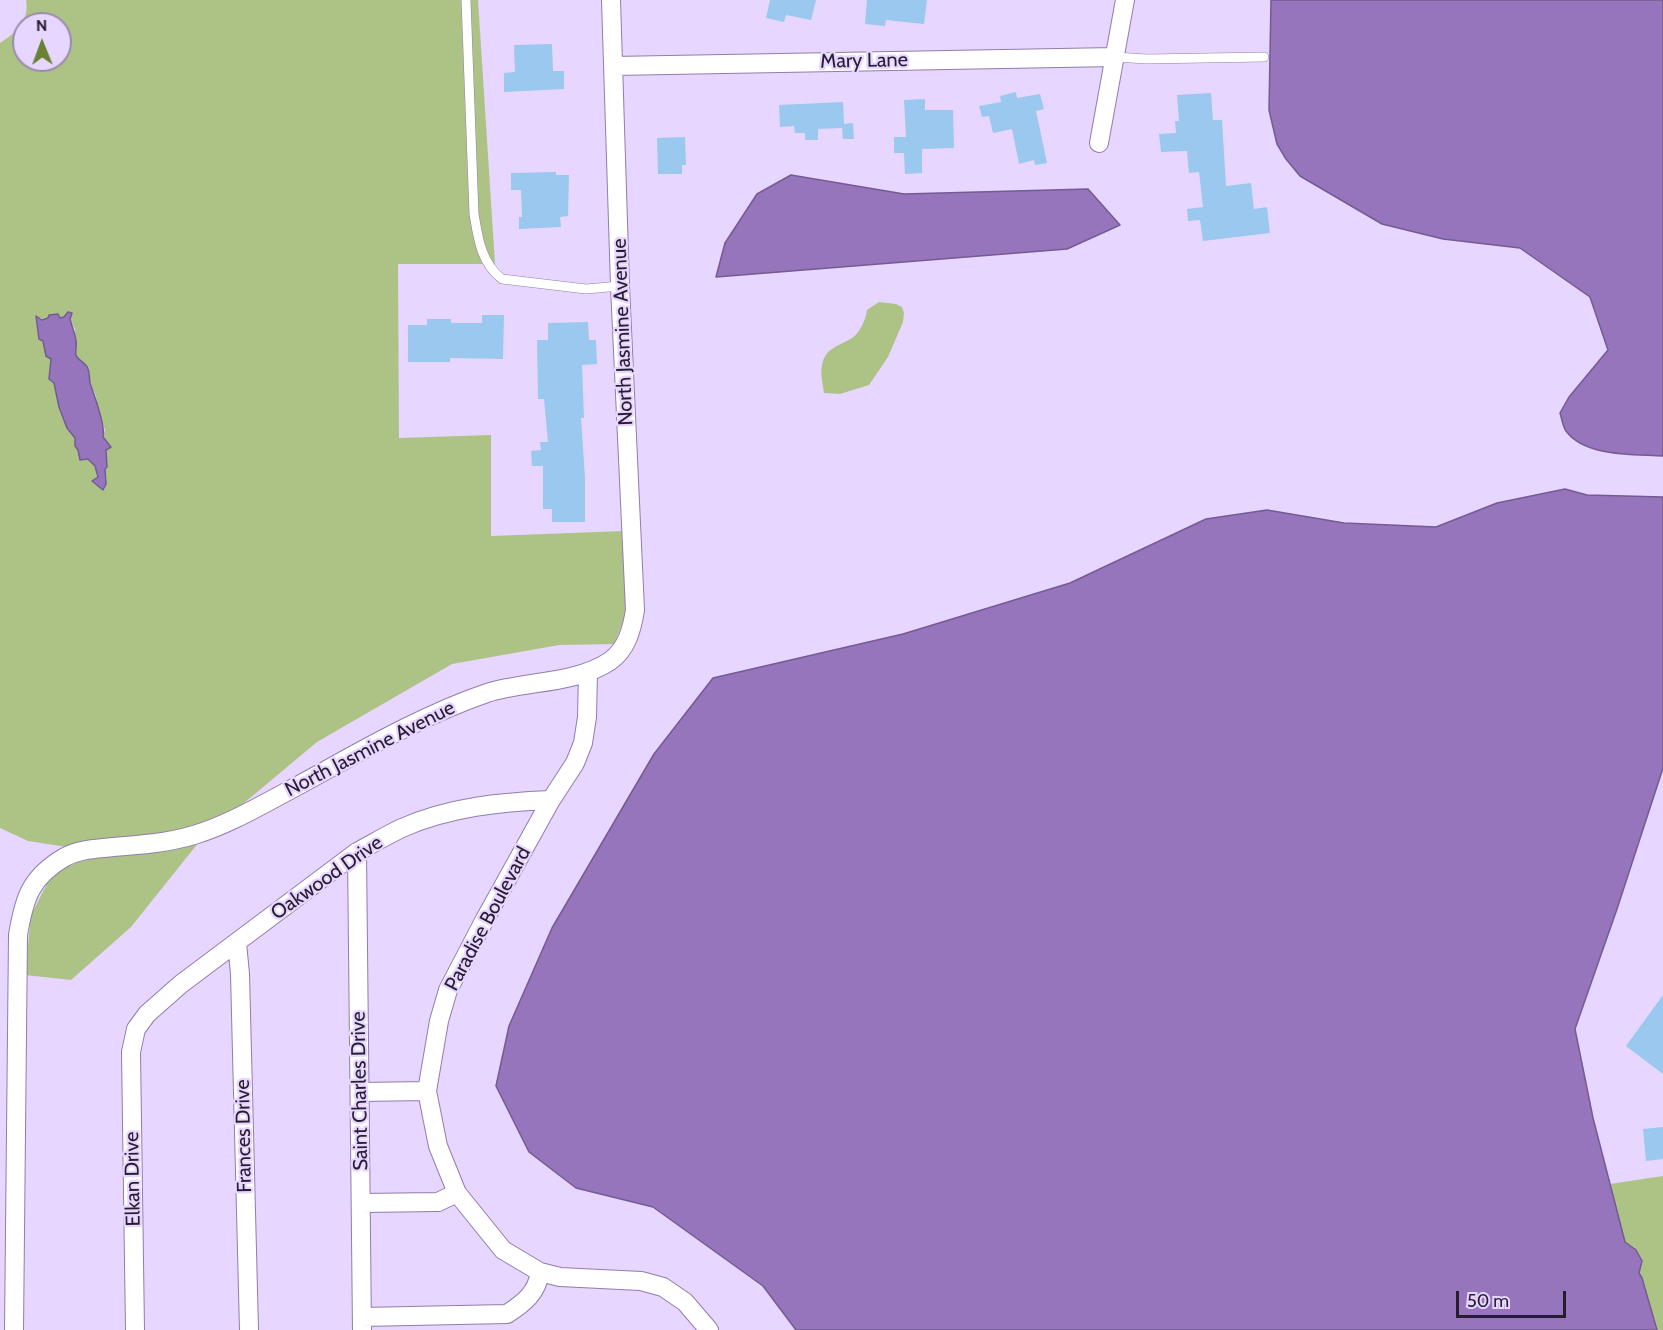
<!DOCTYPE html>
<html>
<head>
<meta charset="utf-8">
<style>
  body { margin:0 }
  #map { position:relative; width:1663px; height:1330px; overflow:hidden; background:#e7d6ff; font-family:Cabin,sans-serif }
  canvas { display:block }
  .north { position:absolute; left:12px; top:12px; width:60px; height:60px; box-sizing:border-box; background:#e7d6ff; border:2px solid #9a8cac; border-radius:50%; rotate:359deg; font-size:16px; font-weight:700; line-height:24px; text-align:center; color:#261e30 }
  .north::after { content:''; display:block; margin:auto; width:21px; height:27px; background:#688133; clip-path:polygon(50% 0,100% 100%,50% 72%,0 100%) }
  .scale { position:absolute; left:1456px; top:1291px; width:110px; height:27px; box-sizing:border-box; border:3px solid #261e30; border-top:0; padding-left:8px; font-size:18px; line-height:21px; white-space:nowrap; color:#261e30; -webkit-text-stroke:4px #e7d6ff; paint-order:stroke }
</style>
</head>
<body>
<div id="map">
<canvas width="1663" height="1330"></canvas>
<div class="north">N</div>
<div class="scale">50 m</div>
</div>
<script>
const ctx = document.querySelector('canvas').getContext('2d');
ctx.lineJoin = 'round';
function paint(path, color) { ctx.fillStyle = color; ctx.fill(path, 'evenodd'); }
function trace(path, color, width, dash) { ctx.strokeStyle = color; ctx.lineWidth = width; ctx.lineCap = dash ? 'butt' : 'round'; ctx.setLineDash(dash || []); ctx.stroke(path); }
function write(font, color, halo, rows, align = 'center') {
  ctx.font = font + ' Cabin,sans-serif'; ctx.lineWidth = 4.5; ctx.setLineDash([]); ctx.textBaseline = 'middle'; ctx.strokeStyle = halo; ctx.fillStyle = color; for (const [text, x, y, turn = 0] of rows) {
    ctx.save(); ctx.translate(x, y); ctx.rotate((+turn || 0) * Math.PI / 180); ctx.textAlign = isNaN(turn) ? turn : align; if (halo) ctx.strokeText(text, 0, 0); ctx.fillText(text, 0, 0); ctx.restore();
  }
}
const green = new Path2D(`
  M26 0H478L495 264H398L399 438 491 435V536L624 531 627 613 614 644 559 645 452 664 317 742 238 808 192 827 160 834 80 842 67 847 28 841 0 828V43C16 33 30 20 26 0ZM24 24H60V60H24ZM36 317C46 322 59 315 70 319L75 329 76 355 89 374V380L96 396 97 409 105 430 103 437 107 467 105 468 106 484 93 481 98 477 95 466 88 459 80 460 78 450 75 446V438L67 428 59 407 54 383 49 379 51 359 46 356 43 341 39 339Z
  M879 302 896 304 902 307 904 313 903 322 888 357 869 385 840 394 824 393C823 384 820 374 822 365 825 348 839 346 852 338 860 333 866 319 867 310Z
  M199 842 131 927 71 980 25 975 31 915 50 878 58 872 82 859Z
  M1663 1176V1330H1657L1642 1278 1638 1273 1636 1250 1625 1243 1610 1184Z`);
const water = new Path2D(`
  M1271 0H1663V456C1634 454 1585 457 1566 431 1563 427 1562 419 1560 413L1569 397 1608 350 1590 297 1520 248 1443 239 1382 224 1300 176 1286 159 1277 144 1269 110Z
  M791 175 904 194 1088 189 1120 225 1067 249 716 277 725 243 757 194Z
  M68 312 72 313 70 319C72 327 75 333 76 341 77 346 75 351 76 355 78 361 86 362 88 369 90 374 89 378 90 383 94 395 106 426 103 437L111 447 106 450 107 467 105 469 106 484 103 490 92 481 98 477 95 466 88 459 80 460 78 450 75 446V438L67 428 59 407 54 383 49 379 51 359 46 356 43 341 39 339 36 316 42 320 48 318 49 315 58 314 60 318 64 317Z
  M1565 489 1587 495 1663 497V768L1617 909 1575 1029 1593 1118 1625 1242 1636 1250 1642 1261 1639 1273 1642 1278 1657 1330H796L763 1286 653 1207 576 1188 529 1152 496 1086 509 1026 552 928 654 754 713 678 903 634 1070 583 1206 519 1267 510 1344 523 1436 527 1497 503Z`);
const building = new Path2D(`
  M770 0H816L811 20 786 15 784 22 766 18Z
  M867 0H927L924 24 886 20 885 26 865 24Z
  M552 44 553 71H564V89L504 92V73L515 72 514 45Z
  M1016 92 1017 98 1040 94 1044 109 1036 111 1047 163 1035 165 1034 160 1019 164 1012 129 993 133 989 116 982 117 979 106 1001 102 1000 96Z
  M1211 93 1213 120H1222L1226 186 1251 183 1254 209 1267 207 1270 233 1203 241 1200 220 1188 221 1187 209 1203 207 1199 172 1189 173 1187 151 1161 152 1159 134 1176 133 1175 121H1179L1177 95Z
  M925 99V110H953L954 148 922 149V173L905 174 904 153H894V137H906L904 100Z
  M843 102 844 124 853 123 854 139H843L842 128 818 129V140H805V133H795L794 126 780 127 779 105Z
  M685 137 686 165H682V174H658L657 138Z
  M556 172V175H569L568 216 560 217 561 227 519 229V217H522L521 190H511V173Z
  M482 315H504L503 359 450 358V362H408V325H427V319H451V323H482Z
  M588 322 589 340H596L597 364 582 365 584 418H581L585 478V522H552V509H543V466H532L531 451 541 450 540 442H548L544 399H538L537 340H548V323Z
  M1663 995V1074L1626 1046Z
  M1663 1127V1159L1646 1161 1643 1129Z`);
const service = new Path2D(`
  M466 0 474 214C478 238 481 263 502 279L586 289 620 286
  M1115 57 1147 59 1264 57`);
const minor = new Path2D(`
  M613 66 1115 57
  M1099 143 1125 0
  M588 672 587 717 583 743 575 763 551 800 485 919 448 990 439 1021 427 1091 438 1146 457 1193 503 1250 540 1272 560 1277 641 1281 663 1287 685 1302 709 1330
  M357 852 362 1330
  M237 943 240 974 249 1330
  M360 1092 427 1091
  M361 1203 438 1202 457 1193
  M362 1317 507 1314C524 1303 537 1293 540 1272
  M14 1330 18 935C24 899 30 877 65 857 80 849 96 849 113 847 140 845 167 843 194 835 227 825 258 807 288 791 353 756 417 717 487 693 525 681 576 684 610 661 627 649 632 629 635 610L620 286 611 0
  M135 1330 131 1052 136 1029 147 1014 181 984 357 852C372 844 387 835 402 828 449 807 501 802 551 800`);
const streetNames = [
  ["Mary Lane",864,61,-1],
  ["North Jasmine Avenue",623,332,-92],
  ["North Jasmine Avenue",370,749,-27],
  ["Oakwood Drive",327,878,-35],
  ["Paradise Boulevard",488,919,-62],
  ["Saint Charles Drive",360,1091,-91],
  ["Frances Drive",244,1136,-91],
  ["Elkan Drive",133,1179,-91]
];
paint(green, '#adc386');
paint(water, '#9675bd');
trace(water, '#745b93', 1.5);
paint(building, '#9bc8ee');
trace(service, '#917dab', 10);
trace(minor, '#917dab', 20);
trace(service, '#fff', 9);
trace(minor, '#fff', 18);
write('20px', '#261e30', '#e7d6ff', streetNames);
</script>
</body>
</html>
